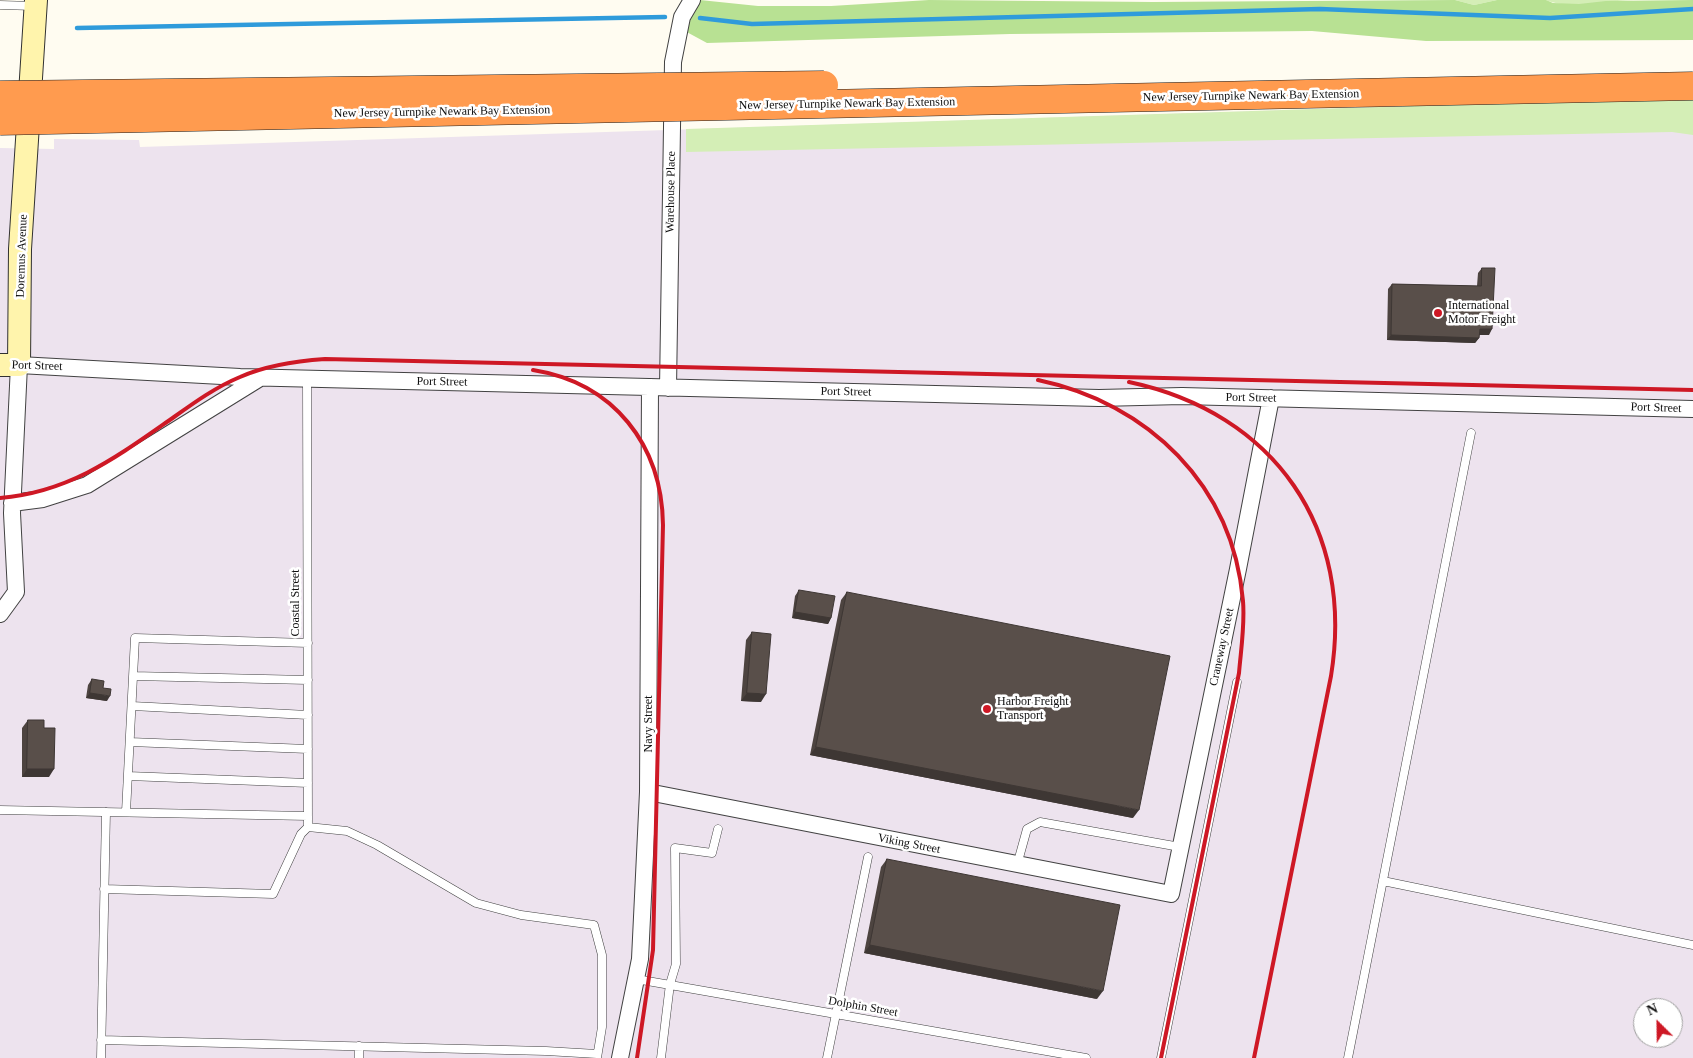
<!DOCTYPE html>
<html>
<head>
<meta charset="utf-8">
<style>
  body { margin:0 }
  #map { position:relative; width:1693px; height:1058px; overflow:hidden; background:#fffcf1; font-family:"Times New Roman",serif }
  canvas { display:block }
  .north { position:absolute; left:1633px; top:998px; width:50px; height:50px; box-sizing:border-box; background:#fff; border:1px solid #9f9f9f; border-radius:50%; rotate:337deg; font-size:14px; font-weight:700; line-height:20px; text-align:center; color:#0f0f0f }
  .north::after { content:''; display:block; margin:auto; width:18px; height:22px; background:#ce1825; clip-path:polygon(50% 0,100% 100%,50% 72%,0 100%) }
</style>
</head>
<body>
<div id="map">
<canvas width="1693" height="1058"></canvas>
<div class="north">N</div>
</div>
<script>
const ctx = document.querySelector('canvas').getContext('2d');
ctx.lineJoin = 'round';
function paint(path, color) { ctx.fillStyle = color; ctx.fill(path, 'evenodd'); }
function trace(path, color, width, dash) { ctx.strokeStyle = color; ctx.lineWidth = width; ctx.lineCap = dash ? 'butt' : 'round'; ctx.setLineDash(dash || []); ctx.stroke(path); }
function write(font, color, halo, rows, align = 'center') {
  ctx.font = font + ' "Times New Roman",serif'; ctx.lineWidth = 5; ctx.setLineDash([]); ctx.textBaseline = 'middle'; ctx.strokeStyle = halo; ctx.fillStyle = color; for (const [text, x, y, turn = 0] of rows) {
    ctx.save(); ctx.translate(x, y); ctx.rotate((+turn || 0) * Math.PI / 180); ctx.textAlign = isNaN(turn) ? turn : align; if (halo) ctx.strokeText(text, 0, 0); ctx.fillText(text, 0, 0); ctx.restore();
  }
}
const industrial = new Path2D(`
  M1693 97V1058H0V148L54 149V139L139 140 140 147ZM1643 1008H1673V1038H1643Z`);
const green = new Path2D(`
  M1455 0H1497L1474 5Z
  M1546 0H1634C1609 0 1567 10 1546 0Z
  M1693 97V135L1672 132 686 152V129Z`);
const forest = new Path2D(`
  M700 0 758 6H831L929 0 1153 2 1455 0 1474 5 1497 0H1546L1553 3 1579 4 1606 1 1693 0V40L1426 41 1312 31 1010 34 707 43 683 30Z`);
const stream = new Path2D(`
  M700 18 752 24 1320 9 1550 18 1693 9
  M77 28 665 17`);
const lane = new Path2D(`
  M0 5 34 6
  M307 378 308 827
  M133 676 308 680
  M132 706 308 715
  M130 742 308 749
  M128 776 308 783
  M0 810 308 816
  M126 812 135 638 308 643
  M1017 865 1027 829 1040 822 1180 847
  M1383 881 1693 945
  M104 889 273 894 301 834 308 827 347 831 377 845 476 903 521 915 594 925 602 955V1027L597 1058
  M636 979 1086 1058
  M101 1040 546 1051 597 1054
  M101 1058 106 812
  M359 1058V1046
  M661 1058 670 984 676 964 675 848 712 853 718 829
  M827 1058 868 857
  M1161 1058 1237 682
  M1348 1058 1471 433`);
const street = new Path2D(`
  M668 388 673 62 682 17 692 0
  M12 503 43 499 87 485 260 378
  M0 614 16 592 12 513 19 365 240 377 1099 398 1182 396 1693 409
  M648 792 1171 894 1238 569 1271 398
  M620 1058 640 959 648 792 650 387`);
const secondary = new Path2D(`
  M0 365H19L20 249 36 0`);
const rail = new Path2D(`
  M533 370C614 383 662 445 663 525L653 950 637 1058
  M1038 380C1148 403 1233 485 1243 601 1245 625 1241 649 1239 673L1161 1058
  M1129 382C1275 413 1355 529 1331 676L1254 1058
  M0 498C71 492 118 456 174 417 195 402 216 387 240 377 267 365 296 361 325 359L1693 390`);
const highwayBridge = new Path2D(`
  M0 95 824 85
  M0 121 1693 86`);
const wall = new Path2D(`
  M1482 268 1489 335H1479V338L1475 343 1387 340 1388 289 1392 284 1477 286 1478 273Z
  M799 590 831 618 828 624 792 618 795 596Z
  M847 592 1133 818 810 755 841 600Z
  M752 632 761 702 741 701 746 640Z
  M92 679 107 701 86 698 88 685Z
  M28 720 44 728 49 777H22V728Z
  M887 859 1097 999 864 953 881 867Z`);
const shadedWall = new Path2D(`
  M1480 329H1492L1489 335H1476Z
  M1391 335 1479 338 1475 343 1387 340Z
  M795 612 831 618 828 624 792 618Z
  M90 693 110 696 107 701 86 698Z
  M747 693 766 694 761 702 741 701Z
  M816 747 1139 810 1133 818 810 755Z
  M27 769H54L49 777H22Z
  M870 945 1103 991 1097 999 864 953Z`);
const building = new Path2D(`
  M1482 268H1495L1492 329H1480L1479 338 1391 335 1392 284 1481 286Z
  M799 590 835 596 831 618 795 612Z
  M847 592 1170 656 1139 810 816 747Z
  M752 632 771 634 766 694 747 693Z
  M92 679 104 681 103 688 111 689 110 696 90 693Z
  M28 720H44V728H55L54 769H27Z
  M887 859 1120 905 1103 991 870 945Z`);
const markers = [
  [1438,313,5,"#ce1825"],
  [987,709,5,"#ce1825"]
];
const streetNames = [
  ["New Jersey Turnpike Newark Bay Extension",1251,96,-1],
  ["New Jersey Turnpike Newark Bay Extension",847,104,-1],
  ["New Jersey Turnpike Newark Bay Extension",442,112,-1],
  ["Warehouse Place",671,192,-89],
  ["Doremus Avenue",22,256,-88],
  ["Port Street",37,366,2],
  ["Port Street",442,382,1],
  ["Port Street",846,392,1],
  ["Port Street",1251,398,1],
  ["Port Street",1656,408,2],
  ["Coastal Street",296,603,-90],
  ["Craneway Street",1222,647,-78],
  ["Navy Street",649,724,-90],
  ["Viking Street",909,844,11],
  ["Dolphin Street",863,1007,10]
];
const poiNames = [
  ["International",1448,306],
  ["Motor Freight",1448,320],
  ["Harbor Freight",997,702],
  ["Transport",997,716]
];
paint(industrial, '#ede3ee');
paint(green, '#d4eeb6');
paint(forest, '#b8e193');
trace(stream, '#2f9bdb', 4.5);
trace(lane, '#424242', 9);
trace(street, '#424242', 18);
trace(secondary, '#313131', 24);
trace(lane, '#fff', 8);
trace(street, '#fff', 16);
trace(secondary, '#fff4ac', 22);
trace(rail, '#ce1825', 4);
trace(highwayBridge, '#202020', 29, []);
trace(highwayBridge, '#ff9b4f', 28);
paint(wall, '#4d4440');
paint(shadedWall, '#3e3734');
paint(building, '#594f4a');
trace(building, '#3e3734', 1);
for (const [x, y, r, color] of markers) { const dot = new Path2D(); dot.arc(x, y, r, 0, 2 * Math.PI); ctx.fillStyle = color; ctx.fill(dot); trace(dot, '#fff', 2); }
write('12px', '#0f0f0f', '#fff', streetNames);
write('12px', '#0f0f0f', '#fff', poiNames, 'left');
</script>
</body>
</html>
